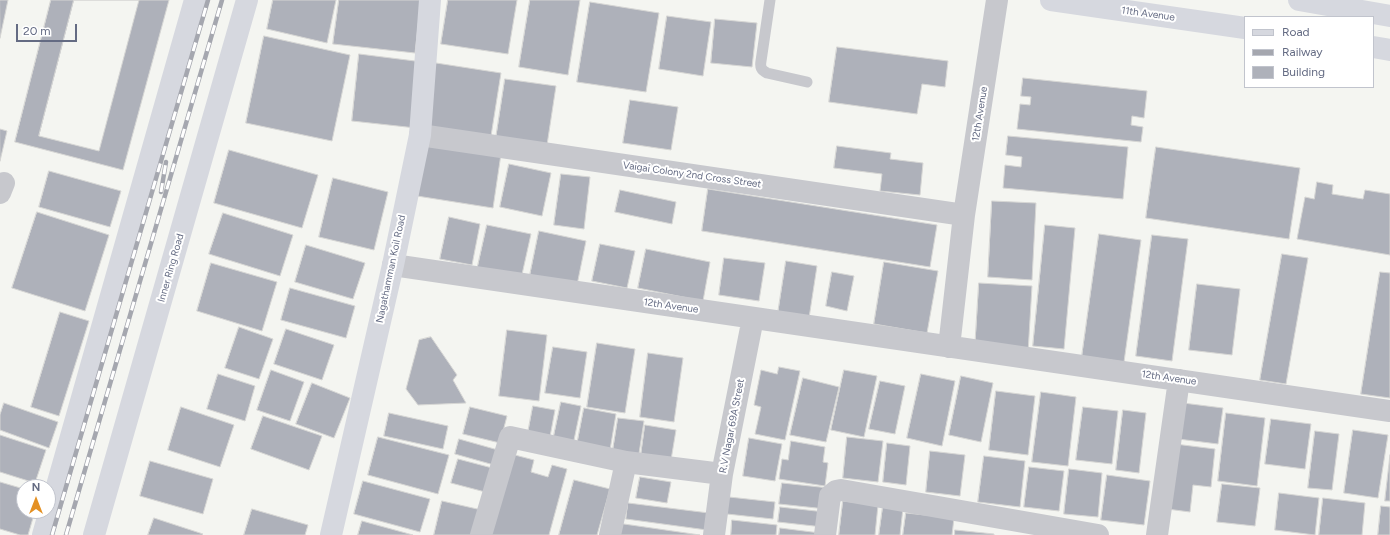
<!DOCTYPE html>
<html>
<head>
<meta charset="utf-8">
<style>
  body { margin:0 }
  #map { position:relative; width:1390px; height:535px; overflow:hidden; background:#f4f5f1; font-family:Figtree,sans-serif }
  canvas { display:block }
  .legend { position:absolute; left:1244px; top:16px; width:130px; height:72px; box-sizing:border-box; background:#fff; border:1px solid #c1c4cd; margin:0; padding:5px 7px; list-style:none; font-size:12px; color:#646b83 }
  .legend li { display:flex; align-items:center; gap:8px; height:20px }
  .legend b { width:20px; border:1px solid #c1c4cd }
  .north { position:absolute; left:16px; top:479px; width:40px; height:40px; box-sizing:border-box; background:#fff; border:1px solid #c1c4cd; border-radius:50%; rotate:0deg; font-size:11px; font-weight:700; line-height:16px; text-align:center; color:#646b83 }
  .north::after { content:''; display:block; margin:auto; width:14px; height:18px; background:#e49023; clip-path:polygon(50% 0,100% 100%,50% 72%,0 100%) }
  .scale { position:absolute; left:16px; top:24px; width:61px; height:18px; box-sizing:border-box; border:2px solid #646b83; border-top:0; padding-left:5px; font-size:12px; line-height:14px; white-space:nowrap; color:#646b83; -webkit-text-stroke:3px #fff; paint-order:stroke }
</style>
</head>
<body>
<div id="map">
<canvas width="1390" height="535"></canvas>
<ul class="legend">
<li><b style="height:5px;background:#d6d8df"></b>Road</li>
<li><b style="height:5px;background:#a5a7af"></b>Railway</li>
<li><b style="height:11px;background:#aeb1ba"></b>Building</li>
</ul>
<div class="north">N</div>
<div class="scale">20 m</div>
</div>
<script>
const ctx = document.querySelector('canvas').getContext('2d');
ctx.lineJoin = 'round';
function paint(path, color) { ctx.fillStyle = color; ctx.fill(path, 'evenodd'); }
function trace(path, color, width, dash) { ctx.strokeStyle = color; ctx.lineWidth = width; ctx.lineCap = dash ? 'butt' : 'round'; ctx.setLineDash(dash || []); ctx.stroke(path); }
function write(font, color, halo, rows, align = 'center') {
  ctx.font = font + ' Figtree,sans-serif'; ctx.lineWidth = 4; ctx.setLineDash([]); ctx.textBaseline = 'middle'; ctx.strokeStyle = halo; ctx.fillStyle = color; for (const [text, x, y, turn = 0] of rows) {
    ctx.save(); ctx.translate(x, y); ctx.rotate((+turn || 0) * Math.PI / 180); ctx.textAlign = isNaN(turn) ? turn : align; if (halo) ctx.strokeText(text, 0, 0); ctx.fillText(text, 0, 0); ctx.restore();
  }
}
const building = new Path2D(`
  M0 0H8L0 38Z
  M51 0H169L123 170 15 142Z
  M74 0H139L99 151 39 136Z
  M273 0H336L327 43 267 29Z
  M339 0H421L415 53 333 44Z
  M448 0H517L508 54 441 44Z
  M530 0H580L568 75 519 67Z
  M590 2 659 13 646 92 577 82Z
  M667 16 711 22 703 76 659 69Z
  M715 19 757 23 752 67 711 63Z
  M264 36 350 55 332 141 246 123Z
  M837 47 948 61 945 87 922 84 917 114 829 102Z
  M359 54 423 62 416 128 352 121Z
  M436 63 501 73 491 136 426 126Z
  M1023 78 1147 91 1144 118 1132 116 1131 125 1143 127 1141 142 1017 129 1020 104 1030 105 1031 97 1021 96Z
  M505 79 556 86 547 145 496 138Z
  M630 100 678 107 671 150 623 143Z
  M0 129 7 131 0 161Z
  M1008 136 1128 147 1123 199 1003 188 1005 165 1021 167 1022 157 1006 155Z
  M426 142 501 154 493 208 417 196Z
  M837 146 891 153 890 159 923 163 920 195 880 191 882 174 834 168Z
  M1156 147 1300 168 1289 239 1146 218Z
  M229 150 318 175 302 228 214 203Z
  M509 164 551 173 542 216 500 207Z
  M49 171 121 191 110 227 39 207Z
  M561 174 590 177 584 229 554 225Z
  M333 178 388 192 374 250 319 237Z
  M1317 182 1333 185 1332 194 1363 199 1365 190 1390 194V255L1297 239 1305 197 1314 199Z
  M708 189 937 225 930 267 702 231Z
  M620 190 676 202 672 224 615 212Z
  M992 201 1036 203 1032 280 988 277Z
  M37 212 109 235 85 311 12 288Z
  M223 213 293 235 280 276 209 254Z
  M449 217 480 224 472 265 440 259Z
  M487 225 531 234 521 279 477 270Z
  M1045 225 1075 228 1064 349 1033 346Z
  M539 231 586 241 577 285 530 275Z
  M1099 234 1141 240 1124 362 1082 356Z
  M1152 235 1188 239 1172 361 1136 356Z
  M600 244 635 251 627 288 592 281Z
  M306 245 365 263 353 299 295 282Z
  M646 249 710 262 703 301 638 288Z
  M1282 254 1308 258 1286 384 1260 380Z
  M724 258 765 263 759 301 719 295Z
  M786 261 817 266 809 318 778 313Z
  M884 262 938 271 927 333 874 324Z
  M211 263 277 282 262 331 197 311Z
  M832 272 854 276 847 311 826 306Z
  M1380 272 1390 273V398L1361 394Z
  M979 283 1032 286 1028 353 975 349Z
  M1197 284 1240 289 1232 355 1189 350Z
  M290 288 355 306 346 338 281 320Z
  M60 312 89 321 59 416 31 407Z
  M239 327 273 339 259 379 225 368Z
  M286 329 334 345 322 380 274 364Z
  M507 330 547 335 539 401 499 396Z
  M431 337 457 375 453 380 466 403 418 405 406 389 419 340Z
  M597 343 635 349 625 413 587 407Z
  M553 347 587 352 580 398 545 393Z
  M648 353 683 358 674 422 640 417Z
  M779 367 800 371 785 440 755 434 761 407 754 405 761 370 777 374Z
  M271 370 304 382 290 421 257 410Z
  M844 370 877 376 864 437 831 430Z
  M218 374 255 386 245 421 207 409Z
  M921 374 955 381 942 446 907 438Z
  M961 376 993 383 981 442 949 435Z
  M803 378 839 387 826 442 790 435Z
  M880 381 905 386 895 434 869 429Z
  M312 383 350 398 334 438 296 424Z
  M996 391 1035 396 1028 455 989 450Z
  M1041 392 1076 397 1068 466 1032 462Z
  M561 402 581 406 573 445 553 440Z
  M4 403 58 422 49 448 0 430V415Z
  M1183 403 1223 408 1218 444 1178 439Z
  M533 406 555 410 549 442 527 438Z
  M181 407 234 425 220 467 168 450Z
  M470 407 507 416 500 443 463 434Z
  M1083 407 1118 411 1112 464 1076 460Z
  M584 408 616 414 609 456 576 450Z
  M1123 410 1146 413 1139 473 1116 470Z
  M389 413 448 426 443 449 384 436Z
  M1226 413 1265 418 1257 486 1218 481Z
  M263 416 322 436 309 470 251 449Z
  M618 418 644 421 638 460 612 456Z
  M1271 419 1311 424 1305 469 1265 464Z
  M645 425 676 430 670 466 640 462Z
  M1353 430 1388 435 1378 498 1344 493Z
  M1315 431 1339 434 1332 490 1308 488Z
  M0 435 46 450 35 483 0 472Z
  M378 437 449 455 438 494 368 475Z
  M847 437 883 441 878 482 843 478Z
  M749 438 782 444 775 481 743 476Z
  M459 439 498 450 494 465 455 454Z
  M791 441 825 447 823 462 828 463 825 486 779 479 782 459 788 460Z
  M887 443 910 446 906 485 883 482Z
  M1175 444 1215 449 1211 487 1193 485 1190 512 1167 509Z
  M930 451 965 455 960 496 926 492Z
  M511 454 534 460 531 472 548 477 552 465 567 469 549 535H488Z
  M1390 455V501H1385Z
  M984 456 1025 461 1020 507 978 502Z
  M458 459 496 469 489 493 451 483Z
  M150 461 213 479 203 514 140 496Z
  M1029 467 1064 471 1059 511 1024 507Z
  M1069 469 1102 473 1098 517 1064 514Z
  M1107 475 1150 481 1144 525 1101 520Z
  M640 477 671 482 667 503 636 498Z
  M574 480 610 489 597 535H559Z
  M363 481 430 499 420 532 354 514Z
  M0 482 24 489V511H35L28 535H20L0 529Z
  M782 483 829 488 826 509 779 504Z
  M1222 484 1260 488 1255 526 1217 522Z
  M1279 493 1319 498 1315 535 1275 530Z
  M729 497 775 502 773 519 727 514Z
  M1323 498 1365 503 1362 535H1319Z
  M442 501 486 511 480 535H434Z
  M843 501 878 505 875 535H839Z
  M628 503 709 513 707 530 626 519Z
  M883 506 903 508 900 535H879Z
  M1381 506 1390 507V535H1378Z
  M780 507 825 512 823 527 778 522Z
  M252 509 308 525 305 535H244Z
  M906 513 954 518 952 535H903Z
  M154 518 203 534 202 535H148Z
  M732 520 777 525 776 535H731Z
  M362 521 413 535H358Z
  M617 523 700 535H615Z
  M780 528 820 533V535H779Z
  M955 530 994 534V535H955Z`);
const lane = new Path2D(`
  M770 0 761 61C760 67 761 70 767 73L807 82`);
const street = new Path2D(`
  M420 135 964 215
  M0 193 4 183
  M393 265 1390 411
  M949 347 964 215 997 0
  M626 462 722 474
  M481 535 510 437 626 462 610 535
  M714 535 722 474 753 318
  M825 535 830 496 836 491 841 490 1098 535
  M1157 535 1179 380`);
const secondary = new Path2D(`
  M1051 0 1245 28
  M1299 0 1390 16
  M1373 47 1390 50
  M331 535 393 265 420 135 430 0`);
const primary = new Path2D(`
  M43 535 195 0
  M94 535 247 0`);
const rail = new Path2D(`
  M161 192 166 162
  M52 535 208 0
  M66 535 222 0`);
const streetNames = [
  ["11th Avenue",1148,14,8],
  ["12th Avenue",980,114,-81],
  ["Vaigai Colony 2nd Cross Street",692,175,8],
  ["Inner Ring Road",171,268,-74],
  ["Nagathamman Koil Road",391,269,-78],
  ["12th Avenue",671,306,8],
  ["12th Avenue",1169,378,8],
  ["R.V Nagar 69A Street",732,426,-79]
];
paint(building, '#aeb1ba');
trace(building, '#d6d6d4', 1);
trace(lane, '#c7c8cd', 11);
trace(street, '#c7c8cd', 22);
trace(secondary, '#d6d8df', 22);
trace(primary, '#d6d8df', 22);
trace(rail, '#a5a7af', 4.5);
trace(rail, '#fff', 3, [9]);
write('10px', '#646b83', '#fff', streetNames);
</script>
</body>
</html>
